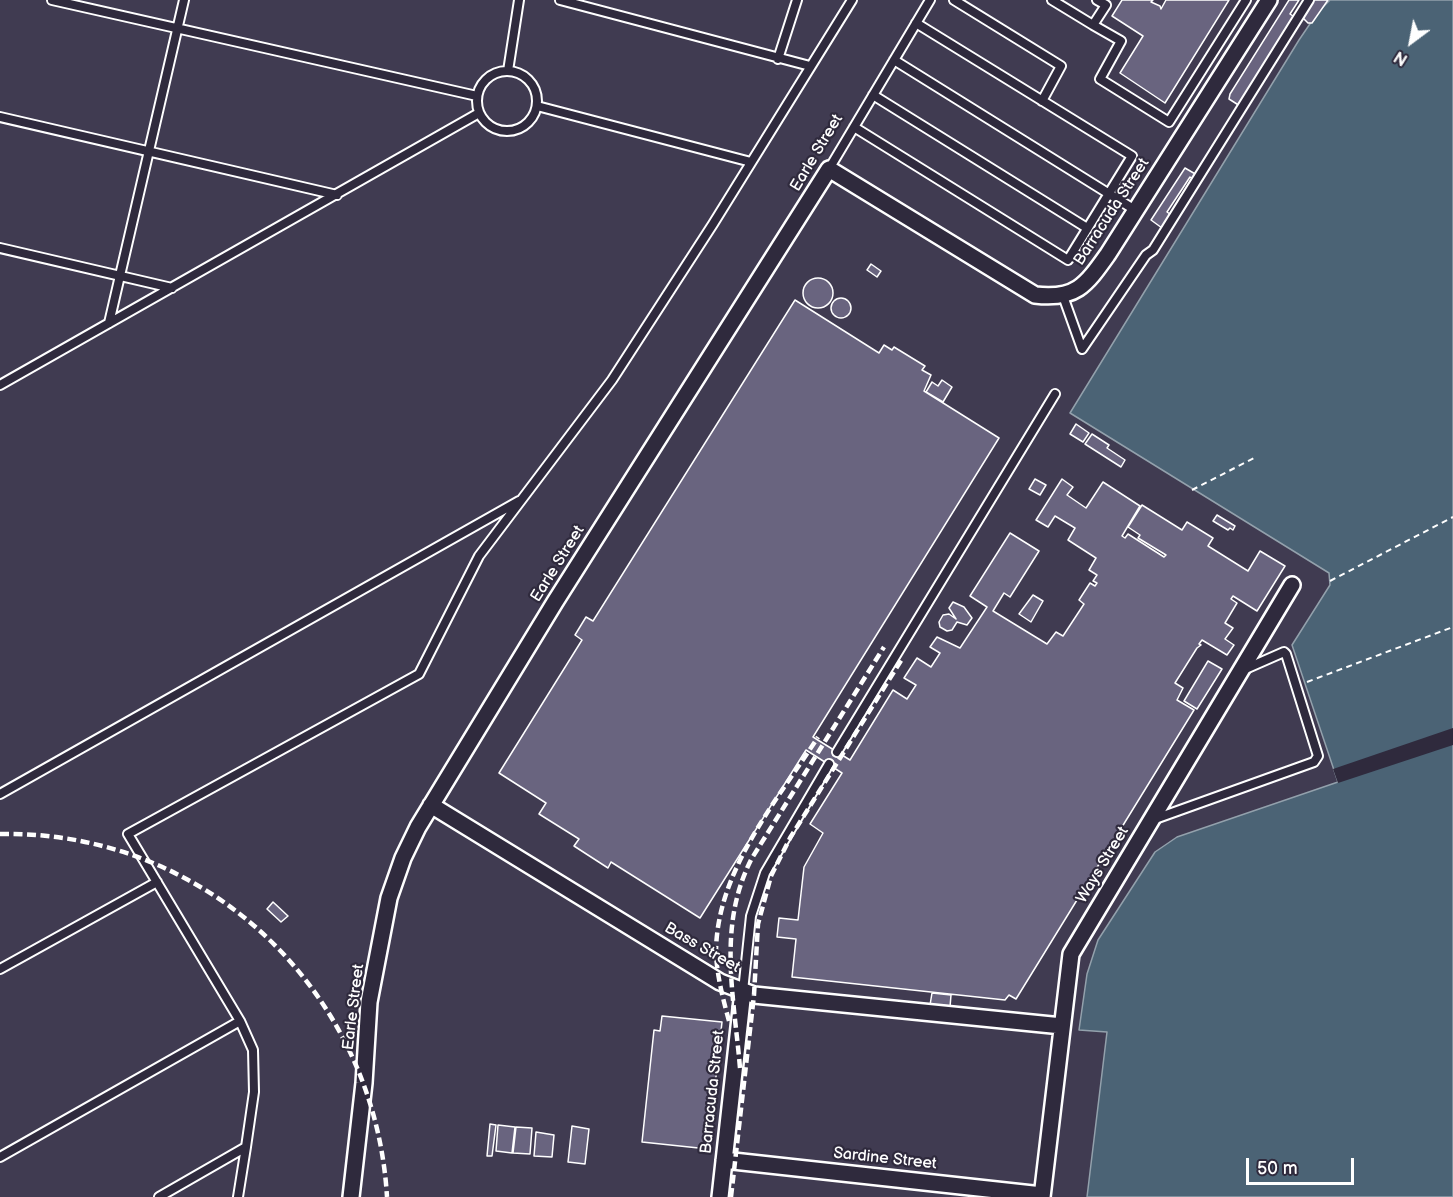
<!DOCTYPE html>
<html>
<head>
<meta charset="utf-8">
<style>
  body { margin:0 }
  #map { position:relative; width:1453px; height:1197px; overflow:hidden; background:#2f2a3d; font-family:"Balsamiq Sans",sans-serif }
  canvas { display:block }
  .north { position:absolute; left:1381px; top:12px; width:60px; height:60px; -webkit-text-stroke:4px #2f2a3d; paint-order:stroke; rotate:212deg; font-size:16px; font-weight:700; line-height:24px; text-align:center; color:#fff }
  .north::after { content:''; display:block; margin:auto; width:21px; height:27px; background:#fff; clip-path:polygon(50% 0,100% 100%,50% 72%,0 100%) }
  .scale { position:absolute; left:1246px; top:1158px; width:108px; height:27px; box-sizing:border-box; border:3px solid #fff; border-top:0; padding-left:8px; font-size:18px; line-height:21px; white-space:nowrap; color:#fff; -webkit-text-stroke:4px #2f2a3d; paint-order:stroke }
</style>
</head>
<body>
<div id="map">
<canvas width="1453" height="1197"></canvas>
<div class="north">N</div>
<div class="scale">50 m</div>
</div>
<script>
const ctx = document.querySelector('canvas').getContext('2d');
ctx.lineJoin = 'round';
function paint(path, color) { ctx.fillStyle = color; ctx.fill(path, 'evenodd'); }
function trace(path, color, width, dash) { ctx.strokeStyle = color; ctx.lineWidth = width; ctx.lineCap = dash ? 'butt' : 'round'; ctx.setLineDash(dash || []); ctx.stroke(path); }
function write(font, color, halo, rows, align = 'center') {
  ctx.font = font + ' "Balsamiq Sans",sans-serif'; ctx.lineWidth = 4.5; ctx.setLineDash([]); ctx.textBaseline = 'middle'; ctx.strokeStyle = halo; ctx.fillStyle = color; for (const [text, x, y, turn = 0] of rows) {
    ctx.save(); ctx.translate(x, y); ctx.rotate((+turn || 0) * Math.PI / 180); ctx.textAlign = isNaN(turn) ? turn : align; if (halo) ctx.strokeText(text, 0, 0); ctx.fillText(text, 0, 0); ctx.restore();
  }
}
const built = new Path2D(`
  M0 0H1453V1197H0Z`);
const water = new Path2D(`
  M1330 0H1453V1197H1087L1107 1032 1079 1030 1087 974 1098 940 1155 852 1177 837 1338 782 1292 645 1330 585 1329 573 1070 413 1299 40 1318 12Z`);
const pier = new Path2D(`
  M1453 728V745L1338 783 1333 769Z`);
const building = new Path2D(`
  M1122 0H1153L1151 2 1160 6 1161 9 1166 0H1229L1165 103 1120 73 1143 36 1112 16Z
  M1289 0H1299L1290 14 1293 16 1292 22 1240 106 1229 99 1230 94Z
  M1314 0H1328L1312 23H1308L1302 17Z
  M1185 168 1197 175 1194 180 1190 177 1167 212 1170 214 1162 228 1151 220Z
  M871 264 881 271 877 277 867 270Z
  M803 293a15 15 0 1 1 30 0a15 15 0 1 1-30 0Z
  M831 308a10 10 0 1 1 20 0a10 10 0 1 1-20 0Z
  M795 300 879 353 884 345 892 350 894 347 925 366 922 370 931 375 924 391 999 438 813 737 850 760 893 690 907 699 916 685 904 678 917 658 931 667 940 653 930 647 937 637 960 648 987 607 970 596 1010 533 1039 551 1010 597 1004 593 993 611 1047 644 1056 632 1063 636 1084 604 1079 600 1090 583 1095 586 1097 583 1093 581 1097 575 1089 570 1096 558 1068 540 1075 528 1055 516 1048 527 1036 520 1062 479 1073 487 1067 495 1086 508 1103 482 1140 506 1122 536 1125 538 1128 534 1164 557 1166 555 1138 538 1140 535 1128 527 1142 505 1182 530 1187 522 1213 538 1208 546 1248 571 1260 551 1285 566 1257 611 1233 596 1231 599 1237 603 1225 623 1233 628 1225 639 1234 645 1227 655 1202 640 1199 644 1201 645 1197 648 1175 683 1183 688 1177 700 1194 710 1016 999 1009 995 1005 1000 792 977 796 939 777 937 779 918 798 920 804 867 823 833 810 824 842 773 806 750 700 918 611 862 608 868 574 846 579 839 539 814 546 803 499 773 582 640 575 635 586 617 593 621Z
  M942 380 952 387 943 402 926 392 932 382 938 386Z
  M1076 424 1089 433 1083 442 1070 434Z
  M1092 434 1109 445 1107 448 1125 460 1121 467 1085 444Z
  M1035 479 1046 485 1040 495 1029 489Z
  M1217 515 1235 526 1233 530 1230 528 1228 530 1213 521Z
  M1033 595 1043 601 1031 622 1019 614Z
  M953 602 964 607 972 618 967 625 957 622 952 630 947 631 940 627 939 622 943 615 949 614 956 619 949 608Z
  M1208 661 1222 669 1197 709 1184 701Z
  M273 902 288 916 281 922 267 909Z
  M932 993 951 995 950 1007 930 1005Z
  M662 1016 722 1022 708 1149 642 1142 654 1030 660 1031Z
  M490 1124 496 1125 492 1156H487Z
  M498 1125 515 1127 512 1153 496 1151Z
  M572 1126 589 1129 585 1164 568 1162Z
  M516 1127 532 1128 530 1154 513 1153Z
  M536 1132 554 1135 552 1157 534 1156Z`);
const path = new Path2D(`
  M1192 490 1256 457
  M1330 581 1453 517
  M1307 682 1453 627`);
const lane = new Path2D(`
  M52 0 477 96
  M560 0 810 66
  M954 0 1061 66 1042 101
  M1052 0 1093 25 1106 5 1097 0
  M1093 25 1121 41 1100 79 1169 122 1246 0
  M778 59 797 0
  M894 60 1135 210
  M508 71 519 0
  M477 101a30 30 0 1 1 60 0a30 30 0 1 1-60 0Z
  M873 95 1087 228
  M537 106 751 162
  M0 117 337 195
  M854 127 1068 260 1132 156 916 23
  M829 169 930 0
  M0 248 172 288
  M1063 296 1082 349 1146 255 1153 250 1309 0
  M109 323 184 0
  M0 385 479 113
  M837 752 1055 394
  M0 794 519 501
  M1155 819 1314 762 1318 756 1286 654 1284 652 1243 670
  M0 969 157 882
  M743 991 751 916 765 873 829 764
  M246 1147 254 1092 253 1050 240 1021 128 834 419 674 479 556 612 380 713 224 852 0
  M0 1157 240 1021
  M159 1197 246 1147 238 1197`);
const street = new Path2D(`
  M431 805 720 982 754 995 1062 1026
  M724 1160 1042 1195
  M351 1197 364 1083 369 1002 389 898 403 858 418 827 555 602 829 169 1035 295C1076 300 1086 285 1108 254L1269 0
  M720 1197 743 991
  M1042 1197 1071 954 1292 585`);
const rail = new Path2D(`
  M0 834C207 830 375 992 387 1197
  M729 1021C723 999 717 976 716 953 716 872 776 802 818 737
  M740 1068C734 996 717 925 752 858L884 647
  M731 1197 754 995 758 924 771 876 790 838 902 659`);
const streetNames = [
  ["Earle Street",817,153,-59],
  ["Barracuda Street",1112,212,-57],
  ["Earle Street",558,564,-58],
  ["Ways Street",1103,865,-59],
  ["Bass Street",702,948,30],
  ["Earle Street",354,1007,-83],
  ["Barracuda Street",713,1092,-84],
  ["Sardine Street",885,1159,6]
];
paint(built, '#403b51');
paint(water, '#4b6375');
trace(water, '#93a1ac', 1.5);
paint(pier, '#2f2a3d');
paint(building, '#69647f');
trace(building, '#fff', 1.5);
trace(lane, '#fff', 12);
trace(street, '#fff', 20);
trace(path, '#fff', 2, [6, 4.5]);
trace(lane, '#2f2a3d', 8);
trace(street, '#2f2a3d', 15);
trace(rail, '#fff', 4.5, [9, 4.5]);
write('16px', '#fff', '#2f2a3d', streetNames);
</script>
</body>
</html>
